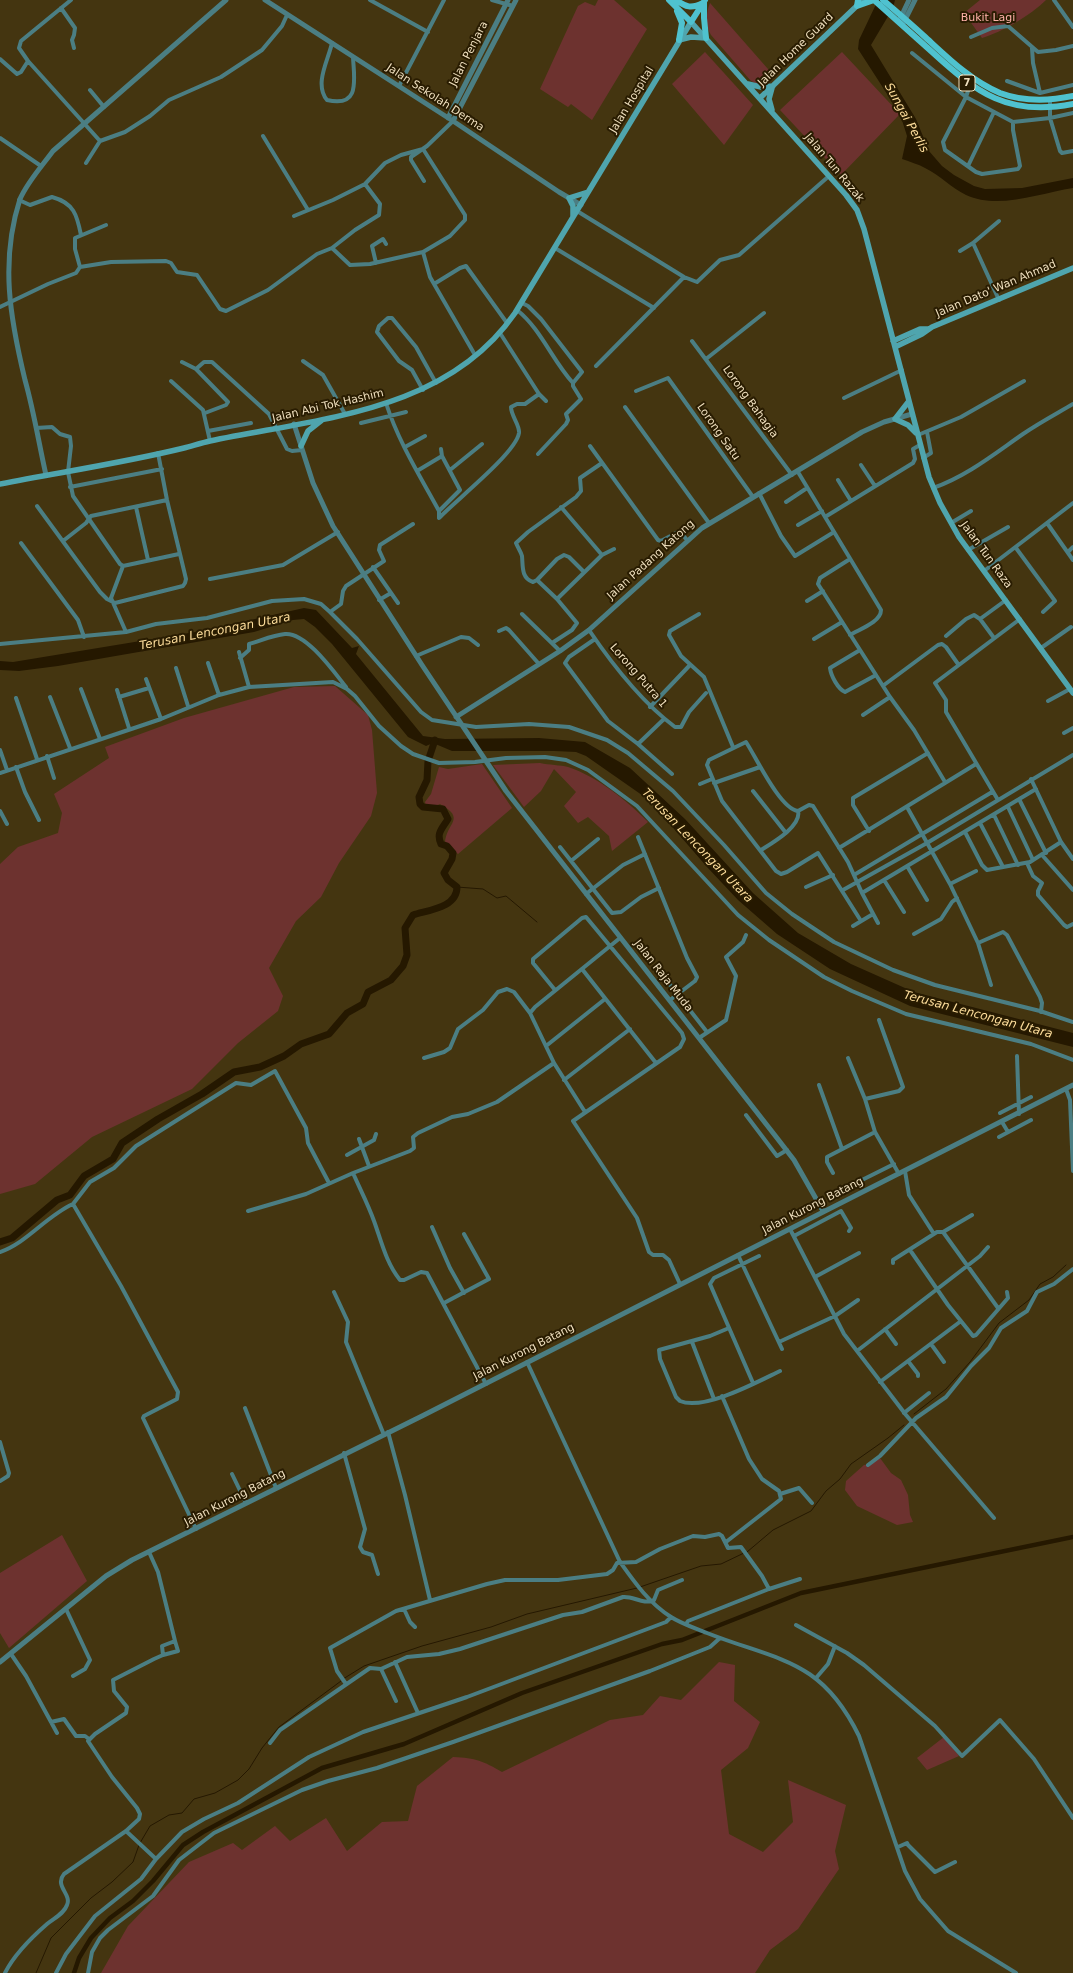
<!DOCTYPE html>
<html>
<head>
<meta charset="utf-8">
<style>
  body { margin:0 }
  canvas { display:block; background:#443510 }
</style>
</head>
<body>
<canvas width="1073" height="1973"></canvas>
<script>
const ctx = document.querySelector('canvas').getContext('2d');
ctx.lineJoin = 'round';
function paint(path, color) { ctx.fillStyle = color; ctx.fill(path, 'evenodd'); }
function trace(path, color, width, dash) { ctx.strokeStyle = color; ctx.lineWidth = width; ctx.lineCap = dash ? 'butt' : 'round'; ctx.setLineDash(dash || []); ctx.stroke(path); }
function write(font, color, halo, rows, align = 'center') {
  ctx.font = font + ' "DejaVu Sans",sans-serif'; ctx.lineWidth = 4; ctx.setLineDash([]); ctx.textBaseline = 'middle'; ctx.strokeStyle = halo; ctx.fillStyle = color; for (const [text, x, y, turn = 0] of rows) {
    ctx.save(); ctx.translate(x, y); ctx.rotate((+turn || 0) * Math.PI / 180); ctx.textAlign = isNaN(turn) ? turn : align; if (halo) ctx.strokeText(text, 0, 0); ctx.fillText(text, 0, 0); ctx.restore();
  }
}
const green = new Path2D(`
  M598 0H614L647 29 592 120 571 104 568 107 540 89 578 6 585 2 595 6Z
  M980 0H1046C1031 15 1002 32 982 38L964 13Z
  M710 3 775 77 767 83 759 85 751 81 711 35C705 25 706 13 710 3Z
  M705 52 753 105 724 145 672 84Z
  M842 52 900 114 841 175 780 110Z
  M335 686 368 715 372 730 377 793 371 816 339 863 321 897 296 921 269 968 283 996 278 1011 238 1043 192 1089 92 1137 35 1184 0 1194V864L18 847 58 833 62 813 54 794 109 758 105 747 184 718 294 687Z
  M540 763C549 765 560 765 568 767 598 777 626 800 648 822L612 851 609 836 588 817 578 823 564 806 576 792 554 769 541 791 524 807 493 765Z
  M482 764 512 808 458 854 445 843C446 823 467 819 440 804L427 809 425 802 431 794 439 767 448 769Z
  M880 1458 891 1473 901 1480 908 1495 910 1515 913 1522 897 1525 857 1506 845 1490 846 1481 864 1465 871 1464Z
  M62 1535 87 1581 9 1648 0 1633V1573Z
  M719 1662 735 1665 734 1701 760 1722 748 1748 721 1770 729 1834 763 1852 793 1822 788 1780 846 1805 835 1851 839 1869 798 1929 770 1950 755 1973H101L128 1926 189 1862 233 1843 242 1850 275 1826 290 1841 326 1818 347 1851 382 1822 408 1821 417 1786 453 1757C476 1758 483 1761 502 1772L610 1720 643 1715 660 1696 681 1700Z
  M944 1737 959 1756 927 1770 917 1758Z`);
const water = new Path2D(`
  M878 0H895L893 8 871 45 916 119 929 151 942 166 954 175 974 186 985 189 1022 188 1073 178V188C1041 193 998 210 966 195 951 188 940 175 925 168 918 164 910 162 902 159L907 136 900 114 858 49 859 40Z
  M304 608 316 610 352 648 359 646 356 654 423 736 445 739 539 738 585 742 630 768 685 819 753 893 798 933 851 964 914 992 1073 1033V1047L910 1006 830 969 777 934 738 900 707 867 649 800 586 756 576 752 554 751H452L433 743 426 746 408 737 332 644 315 627 304 619 293 620 254 632 58 666 19 671 0 670V661L13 662 201 631Z`);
const stream = new Path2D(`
  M457 887 483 889 497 898 506 896 537 922
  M914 1414 946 1389 970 1362 999 1323 1029 1300 1040 1284 1053 1277 1066 1265
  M747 1552 773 1530 811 1511 826 1491 840 1479 851 1464 888 1438 904 1425
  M640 1587 701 1566 721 1564 744 1553
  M343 1679 364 1666 422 1646 491 1627 527 1614 637 1588
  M140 1843 150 1826 169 1815 182 1813 194 1799 215 1793 238 1780 249 1769 262 1748 279 1727 341 1681
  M36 1973 51 1938 91 1898 112 1882 133 1862 139 1845`);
const canal = new Path2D(`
  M74 1973 79 1958 91 1938 110 1918 133 1901 153 1881 183 1845 203 1832 322 1768 404 1744 522 1693 662 1644 682 1640 801 1593 1073 1537`);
const river = new Path2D(`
  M0 1242 12 1238 57 1200 70 1195 84 1176 113 1159 122 1143 158 1119 202 1094 234 1072 260 1067 284 1056 301 1044 329 1034 347 1013 363 1004 368 992 391 980 403 966 407 955 405 928 413 915C428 910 457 908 457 887L448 880 444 873 452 859 453 853 447 846 441 844C436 833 442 829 448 819L443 809 423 807 420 804 419 797 427 780 428 761 435 740`);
const minor = new Path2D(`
  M71 0 21 41 19 48 28 61 100 141
  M370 0 428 32
  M492 0 513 6
  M1054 0 1073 27
  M61 8 75 28 74 35 72 40 74 48
  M971 37 992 28 1008 26 1038 52 1056 50 1073 46
  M332 43C328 61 314 84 327 100 361 108 354 79 353 57
  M1032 48 1033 63 1040 93
  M912 53 966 97 1013 122 1050 118 1073 113
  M0 59 17 74 21 72 28 61
  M1007 81 1040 93 1073 85
  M970 85 966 97 943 142 945 150 976 172 982 174 1018 169 1020 166 1013 130V122
  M399 86 444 0
  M90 90 104 107
  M1050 99V118L1060 151 1062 153 1073 151
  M263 136 308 210
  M0 138 41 166
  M86 163 100 141 125 132 150 116 169 100 221 77 262 50 282 26 287 15
  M968 166 994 112
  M424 181 411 160V157L427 146 453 121
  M19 200 30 205 52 197C74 203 77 215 81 235
  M577 211 684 277 697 282 720 260 739 255 829 176
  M294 216 333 200 365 184 385 163 401 155 423 149
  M999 221 973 243 999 300
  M332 248 350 265 370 264 423 252 450 236 465 220V215L423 149
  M555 248 654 308
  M960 251 973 243
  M423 252 430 277 475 355
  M376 263 372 246 383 239 386 244
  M80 267 75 249V238L106 225
  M434 284 460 268 466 266 507 323
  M522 303 528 306 541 319 582 372 573 383V386L581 399 566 414 568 420 566 424 538 454
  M0 307 48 284 76 273 80 267 111 262 166 261 171 263 177 272 197 275 220 309 226 311 268 290 317 254 332 248 355 230 379 215 380 204 365 184
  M517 310C541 329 552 360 573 383
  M500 333 539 394 546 401
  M692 341 792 475
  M706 359 764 313
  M303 361 323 375 345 414
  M182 362 196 369 228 402 226 405 205 413
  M596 366 684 277
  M196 369 204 362H212L269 414 287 449 292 451 302 450
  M171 381 203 410 210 441
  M423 390 412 370 399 361 377 332 379 326 388 318H392L416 347 436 383
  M636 391 668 378 753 497
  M844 398 902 370
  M386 403C398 441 420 476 439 511V518
  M625 407 709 523
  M361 423 406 412
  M36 428 52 427 60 434 70 437 71 446 68 472 73 496 120 564 123 566 179 554
  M208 431 251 423
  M918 435 961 417 1024 381
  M590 446 658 540 661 541 678 532 682 534 687 540
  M405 447 425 436
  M923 458 931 453 927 432
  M861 465 875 486
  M450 470 482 444
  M417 471 442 456
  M798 472 881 610C881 622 860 629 850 635
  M838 480 851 501
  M70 487 162 469
  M933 488C967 476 994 454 1023 434 1039 423 1056 414 1073 404
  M759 493 781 536 795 556 834 532
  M786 502 807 488
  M37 506 100 592 107 599 115 603 183 586 185 583 186 579 167 500 158 453
  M136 507 148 560
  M561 507 602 555
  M439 511 460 490 442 456 441 449
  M825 517 913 463 915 459 913 449 920 445
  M439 518C455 501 516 453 519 433 520 425 511 416 511 407L517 404H525L539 394
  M951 523 971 511
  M1047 523 1073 560
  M798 525 822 511
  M63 541 86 523 91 516 167 500
  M21 543 78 620 84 637
  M1016 548 1055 601 1043 612
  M968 550 1008 527
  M1068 552 1073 547
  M850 559 820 578 818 584 890 697 914 730 945 782
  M123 566 111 598 126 632
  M373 567 398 603
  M984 571 1073 503
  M210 579 283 565 338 532
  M537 580 533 582C521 578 523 566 522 556 521 552 518 548 516 543L528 532 576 497 581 491 580 478 602 463
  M557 599 602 555 614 549
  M379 600 391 593
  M807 601 823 591
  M330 612 341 604 343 591 346 586 384 561 379 550 380 545 413 524
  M522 614 560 651
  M699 614 670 631 669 635 681 656 704 677 733 747
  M980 619 1006 600
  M589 630C612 664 643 703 675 727H681L689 712 706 693
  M499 631 506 628 509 630 539 664
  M946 636 966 619 974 615 980 619 994 638
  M595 639 569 657 565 663 608 721 638 744 664 719
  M814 639 842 622
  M552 643 572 630 577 623 557 599 537 580 557 559 564 555 569 557 584 572
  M0 644 126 632 156 624 207 618 272 601 304 599 321 604 330 612 357 639 421 712 432 720 476 727 529 724 569 727 607 740 628 753 673 791 724 845 766 893 792 914 834 942 893 970 935 985 1040 1011 1073 1022
  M1041 648 1071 627
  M860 650 830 668C831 676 838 689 845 692L876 675
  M239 652 249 687
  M416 656 461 637 469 638 478 645
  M240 658 249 650V644C260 641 273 635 285 634 306 632 334 672 346 687
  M208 663 219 695
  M176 668 188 706
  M146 679 161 719
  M884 685 938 645 942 644 946 647 958 664
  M81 689 100 739
  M117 690 129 728
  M50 697 70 748
  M119 697 149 688
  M16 698 37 759
  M1048 701 1070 689
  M650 707 690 665
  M863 715 890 697
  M1064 733 1073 728
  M638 744 672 774
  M0 750 7 770
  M47 756 54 778
  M16 767 25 792 39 820
  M0 773 161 719 219 695 249 687 333 682 347 689 355 696 379 726 401 746 413 754 439 763 475 762 506 758 545 757 566 760 588 770 637 806 738 915 769 940 824 977 852 991 906 1014 1031 1044 1073 1060
  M1031 779 1061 842 1073 859
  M714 783 760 767
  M700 784 712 779
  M753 791 786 833
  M1019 799 1046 853
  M998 800 946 712V700L935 683 1020 619
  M907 807 950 884 978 943 1003 932 1007 935 1040 997 1042 1003 1041 1012
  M1008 807 1033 860
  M0 811 7 824
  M994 815 1018 865
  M980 823 1003 867
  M869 831 853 805V798L928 753
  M965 832 982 865 987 870 1030 862 1061 842
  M638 837 687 958 697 977 695 981 670 1000
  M560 847 612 913 621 912 641 897 659 888
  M839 848 976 764
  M761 850C772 843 802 826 798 811
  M1042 855 1073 890
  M571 861 598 839
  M1027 863 1033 876 1042 883 1038 891V895L1064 925 1067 927 1073 924
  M907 866 927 900
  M854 875 992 792
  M884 880 904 912
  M950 884 976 871
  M806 887 833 875
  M843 890 927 843 1073 755
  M862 893 1036 789
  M586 894 623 865 645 854
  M861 921 818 853 787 872 781 874 776 871 722 801 707 765 709 760 746 742C756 757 780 809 798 811L809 805 813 806 848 862 862 893 878 923
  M853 926 873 914
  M914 934 941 919 952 902 957 898
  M978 943 991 985
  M582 969 656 1063
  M667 981 707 1032
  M555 990 533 963V959L582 918 586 917 682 1033 684 1039 680 1047 573 1121 637 1218 649 1252 653 1255H663L669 1260 680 1284
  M699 1038 726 1020 736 976 726 957 743 942 746 935
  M546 1046 605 999
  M1017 1056 1019 1114
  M424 1058 444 1052 450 1048 458 1029 483 1010 498 992 507 989 514 992 530 1013
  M848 1058 865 1099 875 1132 899 1174
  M564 1080 630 1029
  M819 1085 842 1149
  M1066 1089 1070 1100 1073 1171
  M865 1099 899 1091 903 1087 879 1020
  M585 1112 554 1063 530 1013 535 1007 620 938
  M1000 1113 1031 1097
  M746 1115 777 1156 787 1150
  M1002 1122 1008 1132
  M999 1137 1031 1120
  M359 1139 369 1166
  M347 1155 374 1140 376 1134
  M905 1171 909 1195 934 1234
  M353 1173C360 1189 368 1204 374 1221 381 1240 386 1263 400 1280H404L421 1272 427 1273 486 1384
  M833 1173 827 1162V1157L875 1132
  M840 1191 894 1164
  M248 1211 306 1194 353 1173 410 1151 414 1148 413 1137 418 1133 452 1117 468 1114 497 1102 554 1063
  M432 1227 450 1268 464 1293
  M790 1229 844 1334 906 1415 994 1518
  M943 1232 998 1308
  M794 1236 841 1211 851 1228 849 1231
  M910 1250 948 1305 973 1336 976 1335 1008 1298 1007 1292
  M0 1252C27 1243 46 1216 73 1204
  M738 1255 782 1349
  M893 1263V1260L937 1232H943L972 1215
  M815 1277 859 1253
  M334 1292 348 1322 346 1342 384 1435
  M444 1303 489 1279 464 1234
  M729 1328 710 1336 659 1350 660 1359 676 1397 680 1401C704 1411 757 1382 780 1371
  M885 1329 896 1344
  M692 1342 714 1399
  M779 1342 835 1316 858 1300
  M931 1344 944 1362
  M857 1351 980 1256 988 1247
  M908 1361 918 1374V1376
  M527 1362 620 1562C635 1583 649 1603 671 1617 682 1624 695 1628 707 1633 778 1661 821 1658 859 1736L905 1871 920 1899 948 1931 1016 1973
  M880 1382 961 1321
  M753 1383 710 1284 714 1278 759 1256
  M722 1396 749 1459 762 1479 779 1491 781 1499 726 1542
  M245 1408 276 1488
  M904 1413 929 1393
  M388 1432 405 1495 430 1600
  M0 1442 9 1473 8 1476 0 1481
  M344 1453 365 1529 360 1547 363 1552 372 1555 378 1574
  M868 1465 880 1456 916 1418 946 1397 971 1366 989 1348 1001 1328 1027 1311 1037 1292 1054 1284 1073 1269
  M232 1474 246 1503
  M780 1494 799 1488 812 1503
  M196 1529 143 1418 144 1416 177 1399 178 1392 121 1286 73 1204 90 1182 114 1168 136 1146 236 1083 251 1085 275 1071 306 1128 308 1143 329 1183
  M66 1609 90 1660 85 1669 73 1676
  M404 1609 410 1622 415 1627
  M686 1624 688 1621 769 1589 800 1579
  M796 1625 847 1653 864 1665 935 1726 962 1756 1000 1720 1034 1759 1073 1818
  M11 1654 26 1676 57 1733
  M163 1655 178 1651 175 1641
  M395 1662 418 1713
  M381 1669 396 1701
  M816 1678 828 1664 835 1646
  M346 1684 337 1671 330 1648 396 1611 487 1584 505 1580H558L607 1574 613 1570 617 1563 636 1562 660 1549 693 1536 705 1537 719 1534 722 1536 728 1548 741 1547 762 1576 769 1589
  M51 1722 64 1719 76 1736H85L89 1739
  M270 1743 280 1730 370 1668 381 1669 407 1657 439 1654 460 1649 563 1615 582 1612 623 1597C634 1596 643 1605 654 1600L658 1590 682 1580
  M126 1831 156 1859
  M898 1847 907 1843 908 1845 935 1872 955 1862
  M5 1973C14 1955 32 1937 47 1924 54 1918 64 1914 67 1905 72 1894 54 1886 64 1874L126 1831 139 1819 140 1814 137 1808 112 1777 88 1741 95 1734 126 1713 127 1707 114 1691 113 1680 154 1659 163 1655 162 1646 175 1641 158 1572 149 1552
  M56 1973 66 1954 95 1916 141 1879 156 1859 182 1832 204 1819 238 1803 309 1757 363 1732 467 1697 666 1622 671 1617
  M88 1973 92 1952 100 1938 108 1930 153 1896 179 1860 214 1833 302 1790 328 1781 377 1768 453 1742 650 1671 710 1647 720 1638`);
const tertiary = new Path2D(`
  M265 0 453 121 559 192 581 205
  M900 19 909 0
  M904 22 915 0
  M448 118 508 0
  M453 121 516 0
  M294 424 313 483 333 526 422 665 506 791 777 1138 794 1160 823 1211
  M46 475C39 444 34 412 25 380 10 318 0 261 20 199 28 181 42 166 53 151L226 0
  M456 717 560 651 589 630 702 528 862 432 884 422 912 414
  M0 1662 106 1576 132 1560 424 1415 1073 1085`);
const secondary = new Path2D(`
  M679 40 691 37 706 38
  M748 84 761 87 773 86
  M760 98 863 0
  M772 110 769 99 772 88
  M573 217V206L569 198 588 192
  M893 341 920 329H928
  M895 347 922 334 932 327 1073 268
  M909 401 895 419 908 425 916 433
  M301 446 308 431 322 420
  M0 484C61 472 123 463 184 448 192 446 201 443 210 441 318 418 446 413 515 313L691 22 846 195 857 210 864 229 929 477 940 503 959 537 1073 693`);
const primary = new Path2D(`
  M669 0 691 22 705 0
  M676 0C686 7 691 9 703 3
  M858 0 857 6 874 0
  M874 0C893 17 912 34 931 51 977 93 1008 117 1073 104
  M883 0C897 12 911 24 924 36 947 57 971 81 1000 93 1024 102 1049 101 1073 96
  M704 2V18L706 38
  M677 11 682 23 679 40`);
const shields = [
  [967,83,16]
];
const shieldNames = [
  ["7",967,83]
];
const parkNames = [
  ["Bukit Lagi",988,18]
];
const streetNames = [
  ["Jalan Home Guard",796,50,-44],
  ["Jalan Penjara",469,54,-63],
  ["Jalan Sekolah Derma",435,98,33],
  ["Jalan Hospital",632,100,-59],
  ["Jalan Tun Razak",834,168,50],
  ["Jalan Dato' Wan Ahmad",996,289,-23],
  ["Lorong Bahagia",750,402,54],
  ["Jalan Abi Tok Hashim",328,406,-13],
  ["Lorong Satu",718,432,55],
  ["Jalan Tun Raza",986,555,54],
  ["Jalan Padang Katong",651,560,-42],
  ["Lorong Putra 1",638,676,49],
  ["Jalan Raja Muda",663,976,52],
  ["Jalan Kurong Batang",813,1206,-27],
  ["Jalan Kurong Batang",524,1352,-27],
  ["Jalan Kurong Batang",235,1498,-27]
];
const waterNames = [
  ["Sungai Perlis",906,118,61],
  ["Terusan Lencongan Utara",215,632,-11],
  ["Terusan Lencongan Utara",697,846,46],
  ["Terusan Lencongan Utara",978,1015,15]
];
paint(green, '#6d322f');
paint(water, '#251800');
trace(stream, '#251800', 1);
trace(canal, '#251800', 4.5);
trace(river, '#251800', 7);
trace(minor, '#4b7e83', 4);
trace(tertiary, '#4b7e83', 5);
trace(secondary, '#4fa5ae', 5.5);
trace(primary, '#4fc2cf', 6);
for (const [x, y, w] of shields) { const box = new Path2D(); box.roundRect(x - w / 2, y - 8, w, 16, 3); ctx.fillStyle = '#291c01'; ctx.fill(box); trace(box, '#efdfbe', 1); }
write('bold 10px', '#efdfbe', null, shieldNames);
write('11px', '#feb1a9', '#291c01', parkNames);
write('11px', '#efdfbe', '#291c01', streetNames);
write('italic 12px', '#fddd9b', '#291c01', waterNames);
</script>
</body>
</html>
